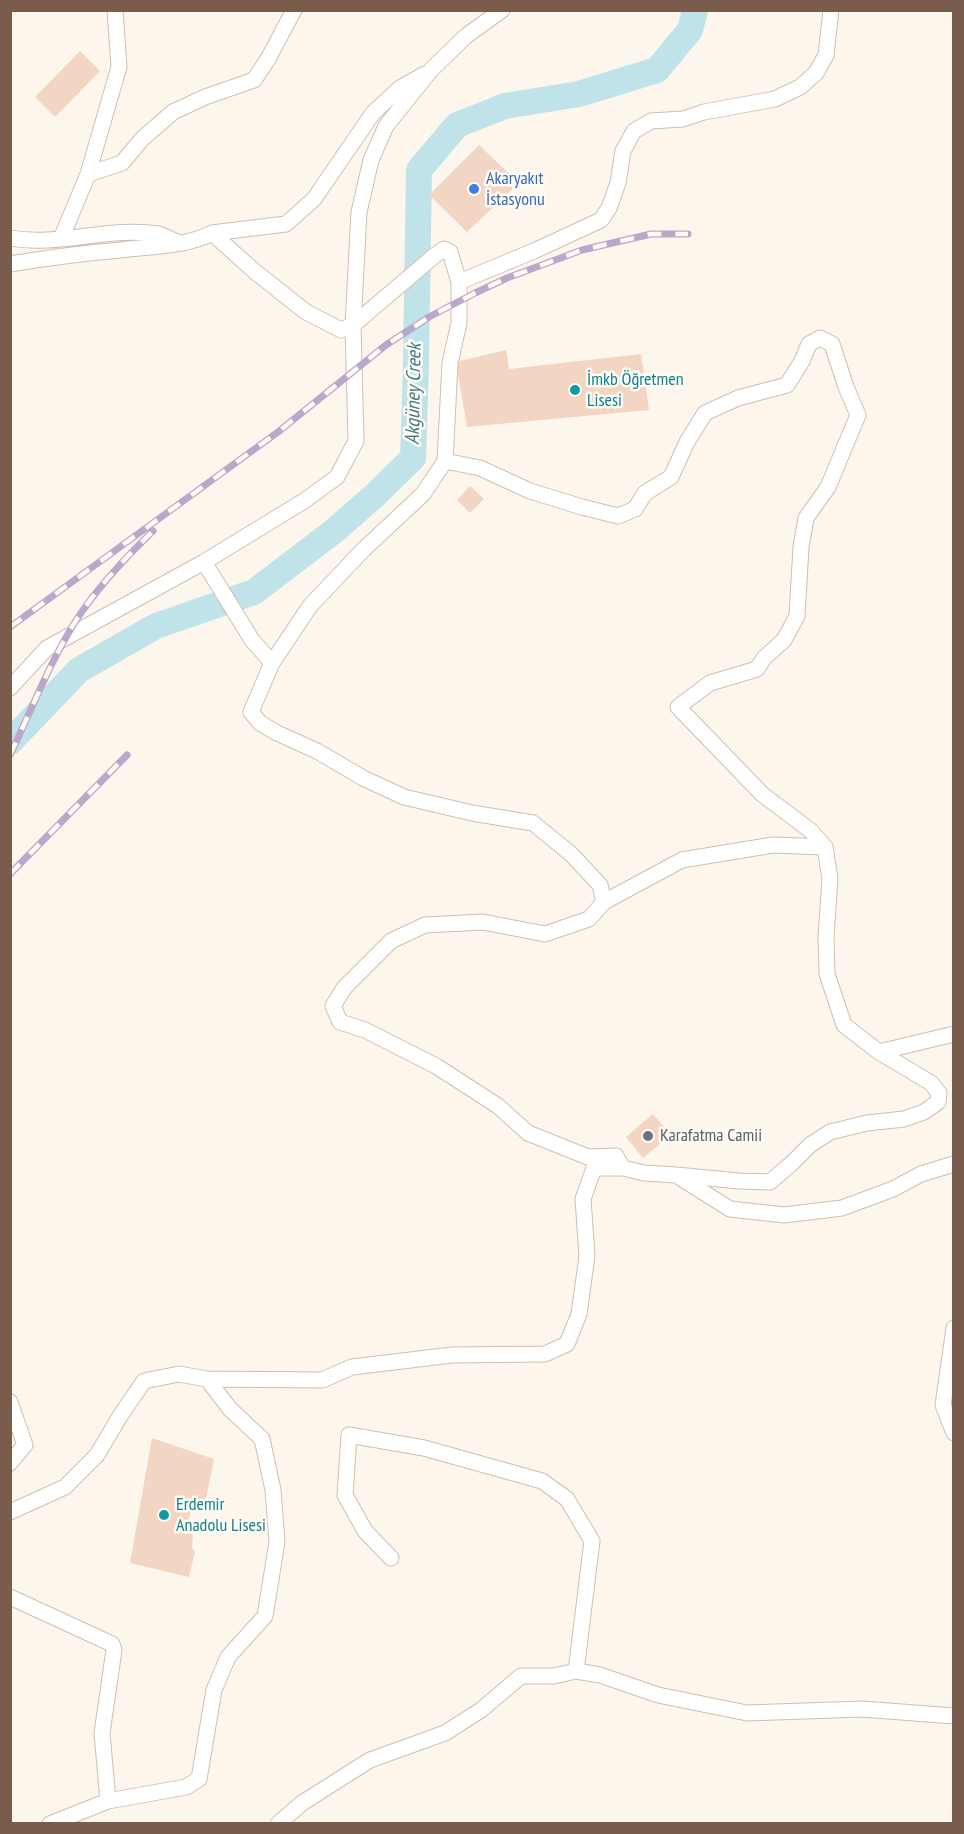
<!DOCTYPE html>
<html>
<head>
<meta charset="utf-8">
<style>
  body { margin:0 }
  #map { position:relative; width:964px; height:1834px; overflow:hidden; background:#fdf6ec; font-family:"PT Sans Narrow",sans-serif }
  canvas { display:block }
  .frame { position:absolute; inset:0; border:12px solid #7a5c4d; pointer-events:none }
</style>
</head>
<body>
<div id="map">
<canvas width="964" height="1834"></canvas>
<div class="frame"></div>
</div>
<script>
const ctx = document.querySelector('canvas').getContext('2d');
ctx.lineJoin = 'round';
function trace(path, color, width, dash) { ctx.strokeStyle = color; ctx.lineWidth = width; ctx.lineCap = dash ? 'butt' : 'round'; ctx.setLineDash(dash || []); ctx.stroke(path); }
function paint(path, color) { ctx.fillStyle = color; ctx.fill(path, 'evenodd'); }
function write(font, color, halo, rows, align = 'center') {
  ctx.font = font + ' "PT Sans Narrow",sans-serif'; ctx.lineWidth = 5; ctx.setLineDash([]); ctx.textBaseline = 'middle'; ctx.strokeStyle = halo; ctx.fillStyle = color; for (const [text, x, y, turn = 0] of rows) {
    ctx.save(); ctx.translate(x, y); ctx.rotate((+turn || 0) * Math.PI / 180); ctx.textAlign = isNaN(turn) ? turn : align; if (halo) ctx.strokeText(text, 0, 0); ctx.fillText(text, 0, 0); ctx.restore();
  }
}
const river = new Path2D(`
  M10 742 79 670 156 626 254 592 334 531 374 496 413 458 416 363 419 170 457 125 505 106 579 94 657 70 690 30 695 10`);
const building = new Path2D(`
  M80 51 100 71 55 117 35 97Z
  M479 145 519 183 467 232 429 195Z
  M506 350 509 369 641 354 649 410 467 427 456 362Z
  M470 486 484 499 470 513 457 500Z
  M653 1114 671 1135 643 1158 626 1137Z
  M152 1438 214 1459 206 1499H194L186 1530 193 1535 192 1548 195 1552 189 1577 130 1563Z`);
const minor = new Path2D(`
  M88 174 122 163 142 139 173 112 205 97 254 80 268 59 294 10
  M10 238C59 247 109 226 158 234 165 236 172 240 179 243
  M61 239 88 174 119 67 115 10
  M10 264C47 258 84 253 121 250 151 246 185 247 212 233L286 224 314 199 373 113 400 88 425 74
  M459 282 534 251 601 220 609 208 618 183 623 151 634 131 651 121 683 119 704 112 775 99 800 87 816 73 826 55 831 10
  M445 461 480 468 530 491 582 507 618 516 635 509 645 493 671 477 687 442 705 413 738 398 787 385 802 361 809 344 820 338 832 344 846 387 858 415 828 487 806 518 801 547 797 616 784 640 764 658 757 669 710 683 678 707 762 794 811 831 825 847 830 879 826 936 827 974 844 1025 879 1052 931 1083 939 1093 938 1102 924 1112 904 1119 867 1123 830 1132 810 1145 792 1163 770 1182 739 1181 676 1175
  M204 562 252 640 272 663 310 606 363 550 423 494 445 461 450 363 459 323V282L450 252 444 249 434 256 353 325 341 330 306 312 253 270 212 233
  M272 663 251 712 260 723 277 733 317 751 363 778 404 797 472 813 533 823 571 854 600 885 604 902 589 919 545 934 483 922 425 925 391 941 344 988 333 1006 340 1022 365 1030 436 1066 498 1106 528 1133 588 1157 616 1156 623 1168
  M10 688 47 648 204 562 304 501 337 477 356 441 353 325 359 212 371 160 386 126 431 70 466 36 502 10
  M604 902 682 860 773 845 825 847
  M879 1052 954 1034
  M954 1328 943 1405 954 1433
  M10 1402 25 1445 10 1463
  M10 1512 65 1487 97 1455 120 1416 144 1381 179 1374 207 1379 322 1380 352 1367 452 1355 545 1354 567 1344 579 1314 587 1256 583 1199 594 1168H623L644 1173 676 1175 730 1209 784 1215 842 1208 893 1189 921 1174 954 1164
  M391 1558 365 1531 345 1495 349 1435 424 1448 542 1481 567 1499 592 1541 576 1671
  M10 1597 112 1644 114 1650 102 1733 108 1801
  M50 1824 108 1801 186 1787 199 1779 214 1690 228 1657 265 1616 277 1542 273 1490 262 1439 230 1409 207 1379
  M278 1824 302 1803 370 1760 445 1733 481 1710 521 1676H554L576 1671 600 1675 658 1695 747 1713 862 1709 954 1716`);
const rail = new Path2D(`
  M10 627 278 432 386 345 429 317 475 293 507 278 582 250 651 234H688
  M10 755C31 711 49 664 75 622 96 589 124 559 153 531
  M10 874 127 755`);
const markers = [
  [474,189,6,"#3f7fe0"],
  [575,390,6,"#0f9aa8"],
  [648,1136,6,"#6b7280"],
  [164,1515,6,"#0f9aa8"]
];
const shopNames = [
  ["Akaryakıt",486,179],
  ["İstasyonu",486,200]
];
const cultureNames = [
  ["İmkb Öğretmen",587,380],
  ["Lisesi",587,401],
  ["Erdemir",176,1505],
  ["Anadolu Lisesi",176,1526]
];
const worshipNames = [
  ["Karafatma Camii",660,1136]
];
const waterNames = [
  ["Akgüney Creek",414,394,-89]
];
trace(river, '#bfe3e8', 26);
paint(building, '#f3d5c3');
trace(minor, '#d1beb0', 17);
trace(minor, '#fff', 15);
trace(rail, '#b9a8c9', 7);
trace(rail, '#fffaf3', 4.5, [14]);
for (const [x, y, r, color] of markers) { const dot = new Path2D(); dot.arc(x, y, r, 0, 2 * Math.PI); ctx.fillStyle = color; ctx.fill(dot); trace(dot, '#fffaf3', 2); }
write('18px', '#366cbe', '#fffaf3', shopNames, 'left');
write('18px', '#0d838f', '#fffaf3', cultureNames, 'left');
write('18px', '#5b616d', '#fffaf3', worshipNames, 'left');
write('italic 20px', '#437c86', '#fffaf3', waterNames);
</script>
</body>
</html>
